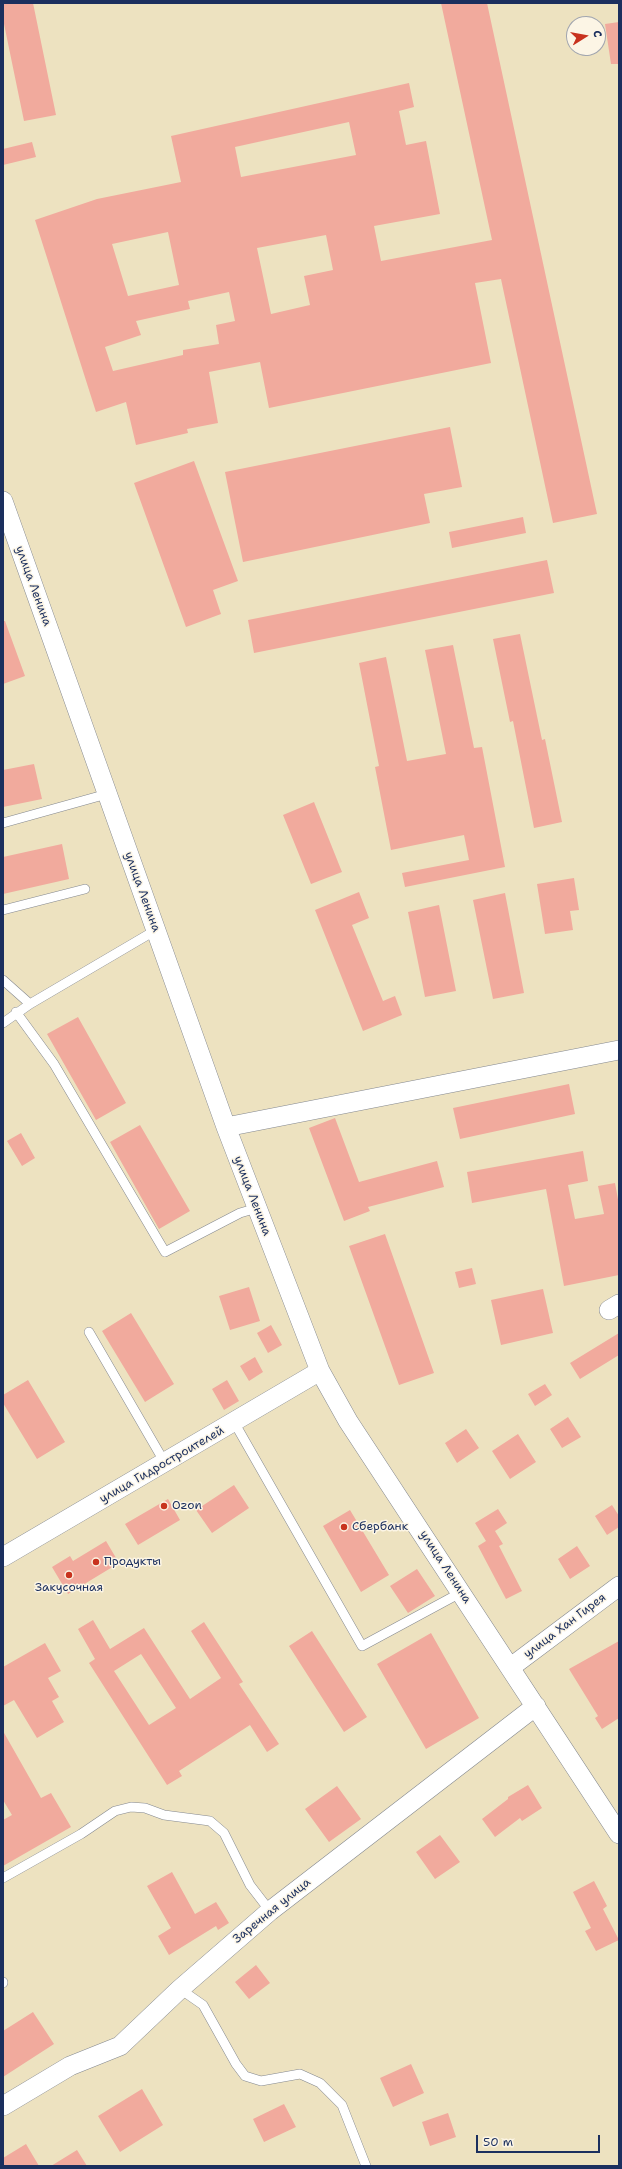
<!DOCTYPE html>
<html>
<head>
<meta charset="utf-8">
<style>
  body { margin:0 }
  #map { position:relative; width:622px; height:2169px; overflow:hidden; background:#ede2c0; font-family:"Shantell Sans",sans-serif }
  canvas { display:block }
  .frame { position:absolute; inset:0; border:4px solid #1b2f5e; pointer-events:none }
  .north { position:absolute; left:566px; top:16px; width:40px; height:40px; box-sizing:border-box; background:#fcf5e5; border:1px solid #a2a6af; border-radius:50%; rotate:79deg; font-size:11px; font-weight:700; line-height:16px; text-align:center; color:#1b2f5e }
  .north::after { content:''; display:block; margin:auto; width:14px; height:18px; background:#c8321e; clip-path:polygon(50% 0,100% 100%,50% 72%,0 100%) }
  .scale { position:absolute; left:476px; top:2135px; width:124px; height:18px; box-sizing:border-box; border:2px solid #1b2f5e; border-top:0; padding-left:5px; font-size:12px; line-height:14px; white-space:nowrap; color:#1b2f5e; -webkit-text-stroke:3px #fcf5e5; paint-order:stroke }
</style>
</head>
<body>
<div id="map">
<canvas width="622" height="2169"></canvas>
<div class="frame"></div>
<div class="north">С</div>
<div class="scale">50 m</div>
</div>
<script>
const ctx = document.querySelector('canvas').getContext('2d');
ctx.lineJoin = 'round';
function paint(path, color) { ctx.fillStyle = color; ctx.fill(path, 'evenodd'); }
function trace(path, color, width, dash) { ctx.strokeStyle = color; ctx.lineWidth = width; ctx.lineCap = dash ? 'butt' : 'round'; ctx.setLineDash(dash || []); ctx.stroke(path); }
function write(font, color, halo, rows, align = 'center') {
  ctx.font = font + ' "Shantell Sans",sans-serif'; ctx.lineWidth = 3; ctx.setLineDash([]); ctx.textBaseline = 'middle'; ctx.strokeStyle = halo; ctx.fillStyle = color; for (const [text, x, y, turn = 0] of rows) {
    ctx.save(); ctx.translate(x, y); ctx.rotate((+turn || 0) * Math.PI / 180); ctx.textAlign = isNaN(turn) ? turn : align; if (halo) ctx.strokeText(text, 0, 0); ctx.fillText(text, 0, 0); ctx.restore();
  }
}
const building = new Path2D(`
  M3 3H33L56 115 24 121 3 19Z
  M441 3H487L597 514 553 523 501 279 475 283 491 363 269 408 260 362 209 372 218 423 187 429 188 433 136 445 126 402 96 412 35 220 97 199 181 182 171 136 409 83 414 107 399 111 406 145 426 141 440 214 374 226 381 261 492 240ZM349 122 356 155 241 177 235 147ZM168 232 179 285 128 296 112 244ZM326 235 333 270 304 276 310 305 271 314 257 248ZM229 292 235 321 216 325 219 344 183 350V355L113 371 105 347 141 335 136 321 190 309 188 301Z
  M619 22V64H611L605 24Z
  M32 142 36 157 3 165V149Z
  M450 427 462 487 424 494 430 523 243 562 225 472Z
  M194 461 238 581 213 590 221 614 186 627 134 483Z
  M523 517 526 533 452 548 449 532Z
  M547 560 554 593 254 653 248 620Z
  M3 621H5L25 676 3 684Z
  M520 634 542 740 545 739 562 822 534 828 513 721 510 722 493 639Z
  M453 645 474 748 482 747 505 867 405 887 402 873 469 860 464 835 391 850 375 767 379 766 359 663 386 657 407 761 446 754 425 650Z
  M34 764 42 799 3 807V770Z
  M314 802 342 872 311 884 283 815Z
  M62 844 69 879 3 894V857Z
  M574 878 579 910 570 911 573 930 545 934 537 884Z
  M359 892 369 918 352 925 383 1001 395 996 402 1015 363 1031 315 910Z
  M505 893 524 993 493 999 473 900Z
  M439 905 456 991 425 997 408 912Z
  M78 1017 126 1103 96 1120 47 1034Z
  M569 1084 575 1114 460 1139 453 1108Z
  M335 1118 359 1182 437 1161 444 1187 368 1207 370 1211 344 1221 309 1128Z
  M140 1125 190 1211 159 1229 110 1142Z
  M21 1133 35 1158 22 1166 7 1141Z
  M583 1151 588 1181 568 1185 575 1219 604 1214 598 1186 615 1183 619 1205V1275L564 1286 546 1189 472 1203 467 1172Z
  M385 1234 434 1373 399 1385 349 1246Z
  M472 1268 476 1284 459 1288 455 1272Z
  M249 1287 260 1321 230 1330 219 1296Z
  M543 1289 553 1333 501 1345 491 1300Z
  M131 1313 174 1384 145 1402 102 1331Z
  M271 1325 282 1345 268 1353 257 1333Z
  M619 1333V1355L580 1379 570 1363Z
  M255 1357 263 1372 249 1381 240 1366Z
  M28 1380 65 1442 37 1459 3 1403V1395Z
  M227 1380 239 1401 224 1410 212 1389Z
  M545 1384 552 1395 535 1406 528 1394Z
  M568 1417 581 1437 562 1448 550 1429Z
  M466 1429 479 1448 457 1463 445 1443Z
  M518 1434 536 1462 510 1479 492 1451Z
  M234 1485 249 1508 212 1533 196 1510Z
  M168 1499 180 1520 138 1545 125 1524Z
  M612 1505 619 1516V1527L607 1535 595 1516Z
  M498 1509 507 1523 495 1531 503 1544 499 1546 522 1591 506 1599 478 1546 486 1541 475 1523Z
  M350 1510 389 1575 361 1592 323 1526Z
  M106 1541 119 1563 68 1594 52 1567 70 1556 73 1561Z
  M577 1546 590 1566 570 1579 558 1559Z
  M417 1569 435 1596 408 1613 390 1586Z
  M93 1620 110 1649 144 1628 190 1699 221 1678 191 1631 204 1622 243 1682 239 1684 279 1744 267 1752 250 1725 179 1771 182 1776 167 1785 89 1663 95 1659 78 1629ZM141 1654 176 1708 149 1725 114 1671Z
  M312 1631 367 1717 344 1732 289 1646Z
  M431 1633 479 1718 426 1749 377 1664Z
  M619 1641V1718L602 1729 595 1718 598 1716 569 1669Z
  M45 1643 61 1671 48 1678 59 1697 52 1701 64 1722 37 1738 14 1700 3 1706V1667Z
  M3 1731 41 1798 51 1793 71 1827 3 1866V1820L12 1815 3 1800Z
  M528 1785 542 1808 522 1821 520 1818 495 1837 482 1819 508 1799V1797Z
  M337 1786 361 1819 329 1842 305 1809Z
  M440 1835 460 1862 435 1879 416 1852Z
  M172 1872 195 1914 216 1902 229 1923 218 1930 216 1926 169 1955 158 1936 171 1928 147 1886Z
  M594 1881 607 1906 603 1909 619 1940 596 1951 585 1931 591 1928 573 1892Z
  M256 1965 270 1983 249 1999 235 1982Z
  M33 2012 54 2044 3 2077V2031Z
  M411 2064 424 2093 393 2107 380 2078Z
  M142 2089 163 2125 120 2152 98 2116Z
  M284 2104 296 2127 264 2142 253 2119Z
  M448 2113 456 2137 430 2146 422 2122Z
  M26 2144 39 2166H3V2158Z
  M77 2150 87 2166H51Z`);
const service = new Path2D(`
  M3 823 107 794
  M3 910 85 889
  M3 980 30 1004
  M16 1012 54 1064 165 1252 240 1213 257 1208
  M3 1023 30 1004 156 930
  M89 1332 165 1463
  M234 1422 362 1646 462 1592
  M3 1878 81 1834 115 1811 131 1807 145 1808 164 1815 210 1821 224 1833 250 1885 270 1911
  M3 1983V1982
  M180 1989 203 2005 236 2064 245 2076 261 2081 300 2074 320 2083 342 2105 366 2166`);
const minor = new Path2D(`
  M3 501 226 1127 320 1371 348 1421 619 1834
  M226 1127 619 1050
  M609 1310 619 1304
  M3 1557 320 1371
  M511 1667 619 1586
  M3 2106 70 2066 120 2046 180 1989 270 1911 536 1706`);
const markers = [
  [164,1506,4,"#c8321e"],
  [344,1527,4,"#c8321e"],
  [96,1562,4,"#c8321e"],
  [69,1575,4,"#c8321e"]
];
const streetNames = [
  ["улица Ленина",33,586,70],
  ["улица Ленина",142,892,70],
  ["улица Ленина",252,1196,69],
  ["улица Гидростроителей",162,1465,-30],
  ["улица Ленина",445,1567,57],
  ["улица Хан Гирея",565,1626,-37],
  ["Заречная улица",272,1911,-39]
];
const poiNames = [
  ["Ozon",172,1506],
  ["Сбербанк",352,1527],
  ["Продукты",104,1562],
  ["Закусочная",69,1588,"center"]
];
paint(building, '#f1aa9d');
trace(service, '#84888f', 10);
trace(minor, '#84888f', 20);
trace(service, '#fff', 9);
trace(minor, '#fff', 19);
for (const [x, y, r, color] of markers) { const dot = new Path2D(); dot.arc(x, y, r, 0, 2 * Math.PI); ctx.fillStyle = color; ctx.fill(dot); trace(dot, '#fcf5e5', 1.5); }
write('12px', '#1b2f5e', '#fcf5e5', streetNames);
write('12px', '#1b2f5e', '#fcf5e5', poiNames, 'left');
</script>
</body>
</html>
